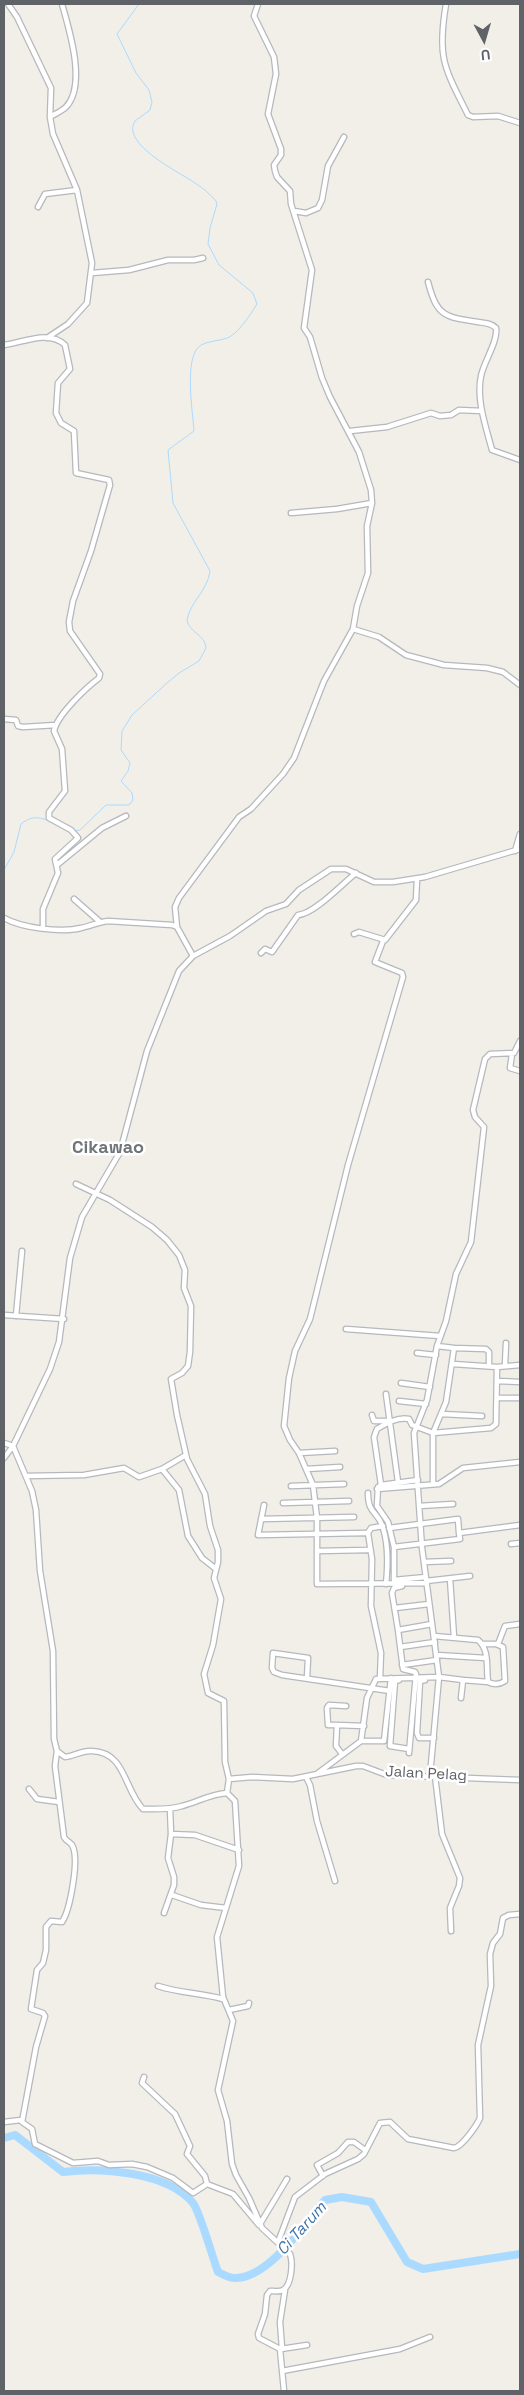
<!DOCTYPE html>
<html>
<head>
<meta charset="utf-8">
<style>
  body { margin:0 }
  #map { position:relative; width:524px; height:2395px; overflow:hidden; background:#f1efe8; font-family:"Space Grotesk",sans-serif }
  canvas { display:block }
  .frame { position:absolute; inset:0; border:5px solid #5f6368; pointer-events:none }
  .north { position:absolute; left:459px; top:15px; width:50px; height:50px; -webkit-text-stroke:4px #fff; paint-order:stroke; rotate:174deg; font-size:14px; font-weight:700; line-height:20px; text-align:center; color:#5f6368 }
  .north::after { content:''; display:block; margin:auto; width:18px; height:22px; background:#5f6368; clip-path:polygon(50% 0,100% 100%,50% 72%,0 100%) }
</style>
</head>
<body>
<div id="map">
<canvas width="524" height="2395"></canvas>
<div class="frame"></div>
<div class="north">U</div>
</div>
<script>
const ctx = document.querySelector('canvas').getContext('2d');
ctx.lineJoin = 'round';
function trace(path, color, width, dash) { ctx.strokeStyle = color; ctx.lineWidth = width; ctx.lineCap = dash ? 'butt' : 'round'; ctx.setLineDash(dash || []); ctx.stroke(path); }
function write(font, color, halo, rows, align = 'center') {
  ctx.font = font + ' "Space Grotesk",sans-serif'; ctx.lineWidth = 5; ctx.setLineDash([]); ctx.textBaseline = 'middle'; ctx.strokeStyle = halo; ctx.fillStyle = color; for (const [text, x, y, turn = 0] of rows) {
    ctx.save(); ctx.translate(x, y); ctx.rotate((+turn || 0) * Math.PI / 180); ctx.textAlign = isNaN(turn) ? turn : align; if (halo) ctx.strokeText(text, 0, 0); ctx.fillText(text, 0, 0); ctx.restore();
  }
}
const stream = new Path2D(`
  M73 831 80 830 106 805H129L133 800 132 793 121 781 128 771 130 763 121 750 122 731 132 715 167 683 179 673 199 661 206 648C205 634 189 633 187 620 190 602 208 590 210 571L173 503 168 450 194 431C193 413 183 356 201 345 208 341 219 341 227 338 237 335 251 314 257 304L253 293 219 265 208 244 210 228 217 204 216 201C210 194 203 188 195 183 181 173 120 144 135 121L150 110 152 102 149 90 136 73 117 34 139 4
  M4 870 14 852 21 824C32 815 40 817 52 822`);
const river = new Path2D(`
  M4 2138 15 2135 63 2172C101 2167 168 2172 193 2203 200 2212 213 2259 218 2272 224 2275 230 2279 236 2278 270 2277 305 2223 325 2200L342 2197 371 2202 407 2262 423 2269 520 2254`);
const minor = new Path2D(`
  M8 4 17 17 51 88 50 117 53 134 77 190 92 263 87 303 68 324 47 338
  M446 4C437 58 444 67 468 115L473 117 498 116 520 123
  M50 117C55 114 62 111 66 107 87 85 69 29 62 4
  M38 207 45 194 77 190
  M294 211 306 213 318 208 322 200 328 166 344 137
  M92 273 129 270 168 260H194L203 258
  M428 282C437 316 444 317 478 322 485 323 491 323 496 328 498 342 484 361 481 376 476 400 486 427 492 450L520 460
  M4 345C22 343 49 329 65 345L70 369 58 383 56 413 61 423 74 431 76 473 109 480 110 485 91 551 73 601 69 622 70 631 100 674 99 678C86 688 57 715 54 731L62 749 65 791 49 812V818L71 830 78 838 55 859 58 873 43 909V927
  M350 431 387 427 431 413 440 416 451 415 459 410 482 411
  M291 513 337 509 372 503
  M353 629 379 637 406 655 444 665 487 668 503 672 520 685
  M4 719 16 720 18 726 23 727 56 725
  M515 851 520 834
  M57 865 102 828 126 816
  M74 899 99 921
  M4 918C22 928 61 933 81 928 91 926 98 922 108 921L172 925 177 927 193 956
  M177 927 175 907 179 898 239 817 251 809 283 774 294 758 324 681 353 629 357 606 368 573 367 526 372 503 371 490 359 452 330 397 322 378 310 337 304 328 312 270 291 204 290 191 277 177 275 171 274 165 281 155V149L268 114 276 74 274 57 254 16 258 4
  M354 934 359 932 385 940 416 900 417 879
  M383 941 375 962 402 973 403 977 348 1165 310 1319 295 1351 289 1378 284 1426 290 1440 299 1453 313 1485 317 1518V1584L427 1583
  M261 953 265 949 272 952 298 915C314 914 342 884 356 873
  M512 1054 510 1068 520 1071
  M76 1184 110 1200 152 1227 167 1240 179 1255 185 1270 184 1288 191 1306 190 1352 188 1366 182 1373 171 1379 177 1415 187 1459 205 1494 210 1526 218 1550V1562L214 1578 221 1599 213 1645 204 1674 208 1693 224 1701 225 1762 229 1779
  M4 1315 64 1319
  M16 1316 22 1251
  M346 1329 440 1336
  M454 1348 486 1349 489 1352V1365
  M417 1353 436 1355
  M505 1365 506 1343
  M497 1367 520 1365
  M498 1381 520 1382
  M401 1383 430 1387
  M386 1394 398 1482
  M498 1398H520
  M399 1401 426 1404
  M442 1414 482 1416
  M372 1415 374 1421H390
  M4 1443 13 1446 4 1458
  M299 1453 335 1451
  M162 1469 179 1490 188 1536 202 1558 216 1569
  M306 1469 340 1467
  M26 1476 84 1475 124 1468 139 1477 162 1469 186 1455
  M418 1480 381 1485 378 1487 377 1506 388 1522 394 1547V1580L426 1577
  M433 1484V1433L446 1402 454 1348 437 1346
  M381 1485 374 1437 377 1429C387 1423 397 1417 409 1419L412 1425 433 1433 491 1428 496 1424 497 1367 453 1364
  M291 1486 344 1484
  M377 1489 439 1484 463 1468 520 1462
  M368 1493C368 1514 377 1511 382 1525 389 1544 388 1565 386 1584
  M283 1503 349 1501
  M264 1505 258 1535 366 1533
  M419 1506 453 1504
  M261 1519 354 1517
  M389 1528 458 1519 459 1533
  M511 1544 520 1543
  M394 1547 460 1539 459 1533 520 1525
  M317 1551 368 1550
  M424 1562 451 1561
  M450 1579 454 1637
  M426 1581 470 1576
  M402 1586 394 1588 392 1593 398 1630 432 1624
  M395 1608 429 1604
  M398 1630 403 1669 415 1672 416 1674 409 1753
  M434 1636 478 1640C490 1650 486 1668 488 1682 494 1685 499 1685 505 1681L503 1647 496 1644H483
  M498 1644 505 1626 520 1624
  M400 1647 435 1642
  M436 1655 486 1658
  M402 1665 437 1660
  M307 1678 308 1658 273 1653 272 1668 274 1672 282 1675 390 1691
  M380 1678 381 1653 371 1606 372 1559 368 1533 371 1528 383 1526
  M399 1680 395 1681 390 1746 409 1749
  M425 1680 420 1681 417 1733 419 1738H434
  M461 1698 463 1680 488 1682
  M337 1725H328L327 1708 329 1705 346 1706
  M361 1741H384L391 1678
  M57 1751 55 1766 64 1837C66 1841 70 1842 72 1845 80 1858 70 1910 62 1922L51 1921 46 1927V1950L43 1963 37 1970 31 2009 43 2013 45 2016 36 2047 22 2122 32 2129 35 2144 73 2163 98 2161 109 2165 132 2164 147 2167 173 2178 193 2193 207 2184 233 2194 259 2225
  M342 1754 336 1746 337 1725 364 1726
  M318 1773 361 1741 367 1698 376 1679 439 1677 463 1680
  M430 1775 439 1677 422 1548 414 1433 427 1400 437 1346 446 1321 456 1274 471 1242 484 1127 475 1117 473 1110 485 1059 490 1054 514 1053 520 1041
  M435 1776 442 1834 460 1878 459 1886 450 1908 451 1931
  M306 1777 310 1785 317 1821 335 1881
  M29 1789 37 1799 59 1802
  M227 1793 229 1779 252 1777 293 1779 356 1766H363L387 1775 520 1780
  M171 1834 195 1835 239 1850
  M172 1895 201 1905 226 1908
  M164 1913 174 1885V1877L168 1858 171 1834 170 1809
  M158 1986C179 1993 201 1993 223 1999
  M229 2010 248 2006 249 2003
  M144 2077 142 2083 175 2114 190 2146 187 2154 205 2176 207 2184
  M4 2122 21 2120
  M323 2176 317 2165 338 2153 348 2142H354L365 2150
  M260 2224 287 2179
  M278 2242 295 2197 325 2174 358 2159 364 2154 380 2123 390 2122 408 2139 454 2148C462 2147 477 2125 480 2118L478 2045 491 1986 490 1954 493 1943 500 1934 503 1918 509 1915 520 1914
  M282 2348 280 2322 285 2290
  M281 2349 307 2345
  M282 2371 400 2349 430 2337
  M284 2391 280 2349 259 2338 258 2334 265 2314 267 2295 270 2291C274 2291 280 2292 283 2290 292 2285 293 2262 290 2254L262 2228 249 2198 236 2175 232 2164 227 2121 218 2090 233 2021 223 1997 217 1937 239 1866 235 1801 227 1793C210 1794 198 1802 182 1806 169 1810 157 1809 143 1809 124 1790 126 1752 92 1751 83 1750 74 1756 65 1757L57 1751 54 1739 53 1651 40 1571 36 1510 32 1491 13 1446 50 1369 59 1342 70 1258 82 1217 120 1152 147 1051 179 971 193 956 230 936 266 911 286 904 299 890 331 869H346L374 882H393L425 877 520 849`);
const streetNames = [
  ["Jalan Pelag",426,1774,3]
];
const waterNames = [
  ["Ci Tarum",302,2229,-48]
];
const quarterNames = [
  ["Cikawao",108,1148]
];
trace(stream, '#aadaff', 1);
trace(river, '#aadaff', 8);
trace(minor, '#b5b8bc', 7);
trace(minor, '#fff', 4.5);
write('15px', '#5f6368', '#fff', streetNames);
write('italic 16px', '#4174aa', '#fff', waterNames);
write('bold 18px', '#70757a', '#fff', quarterNames);
</script>
</body>
</html>
